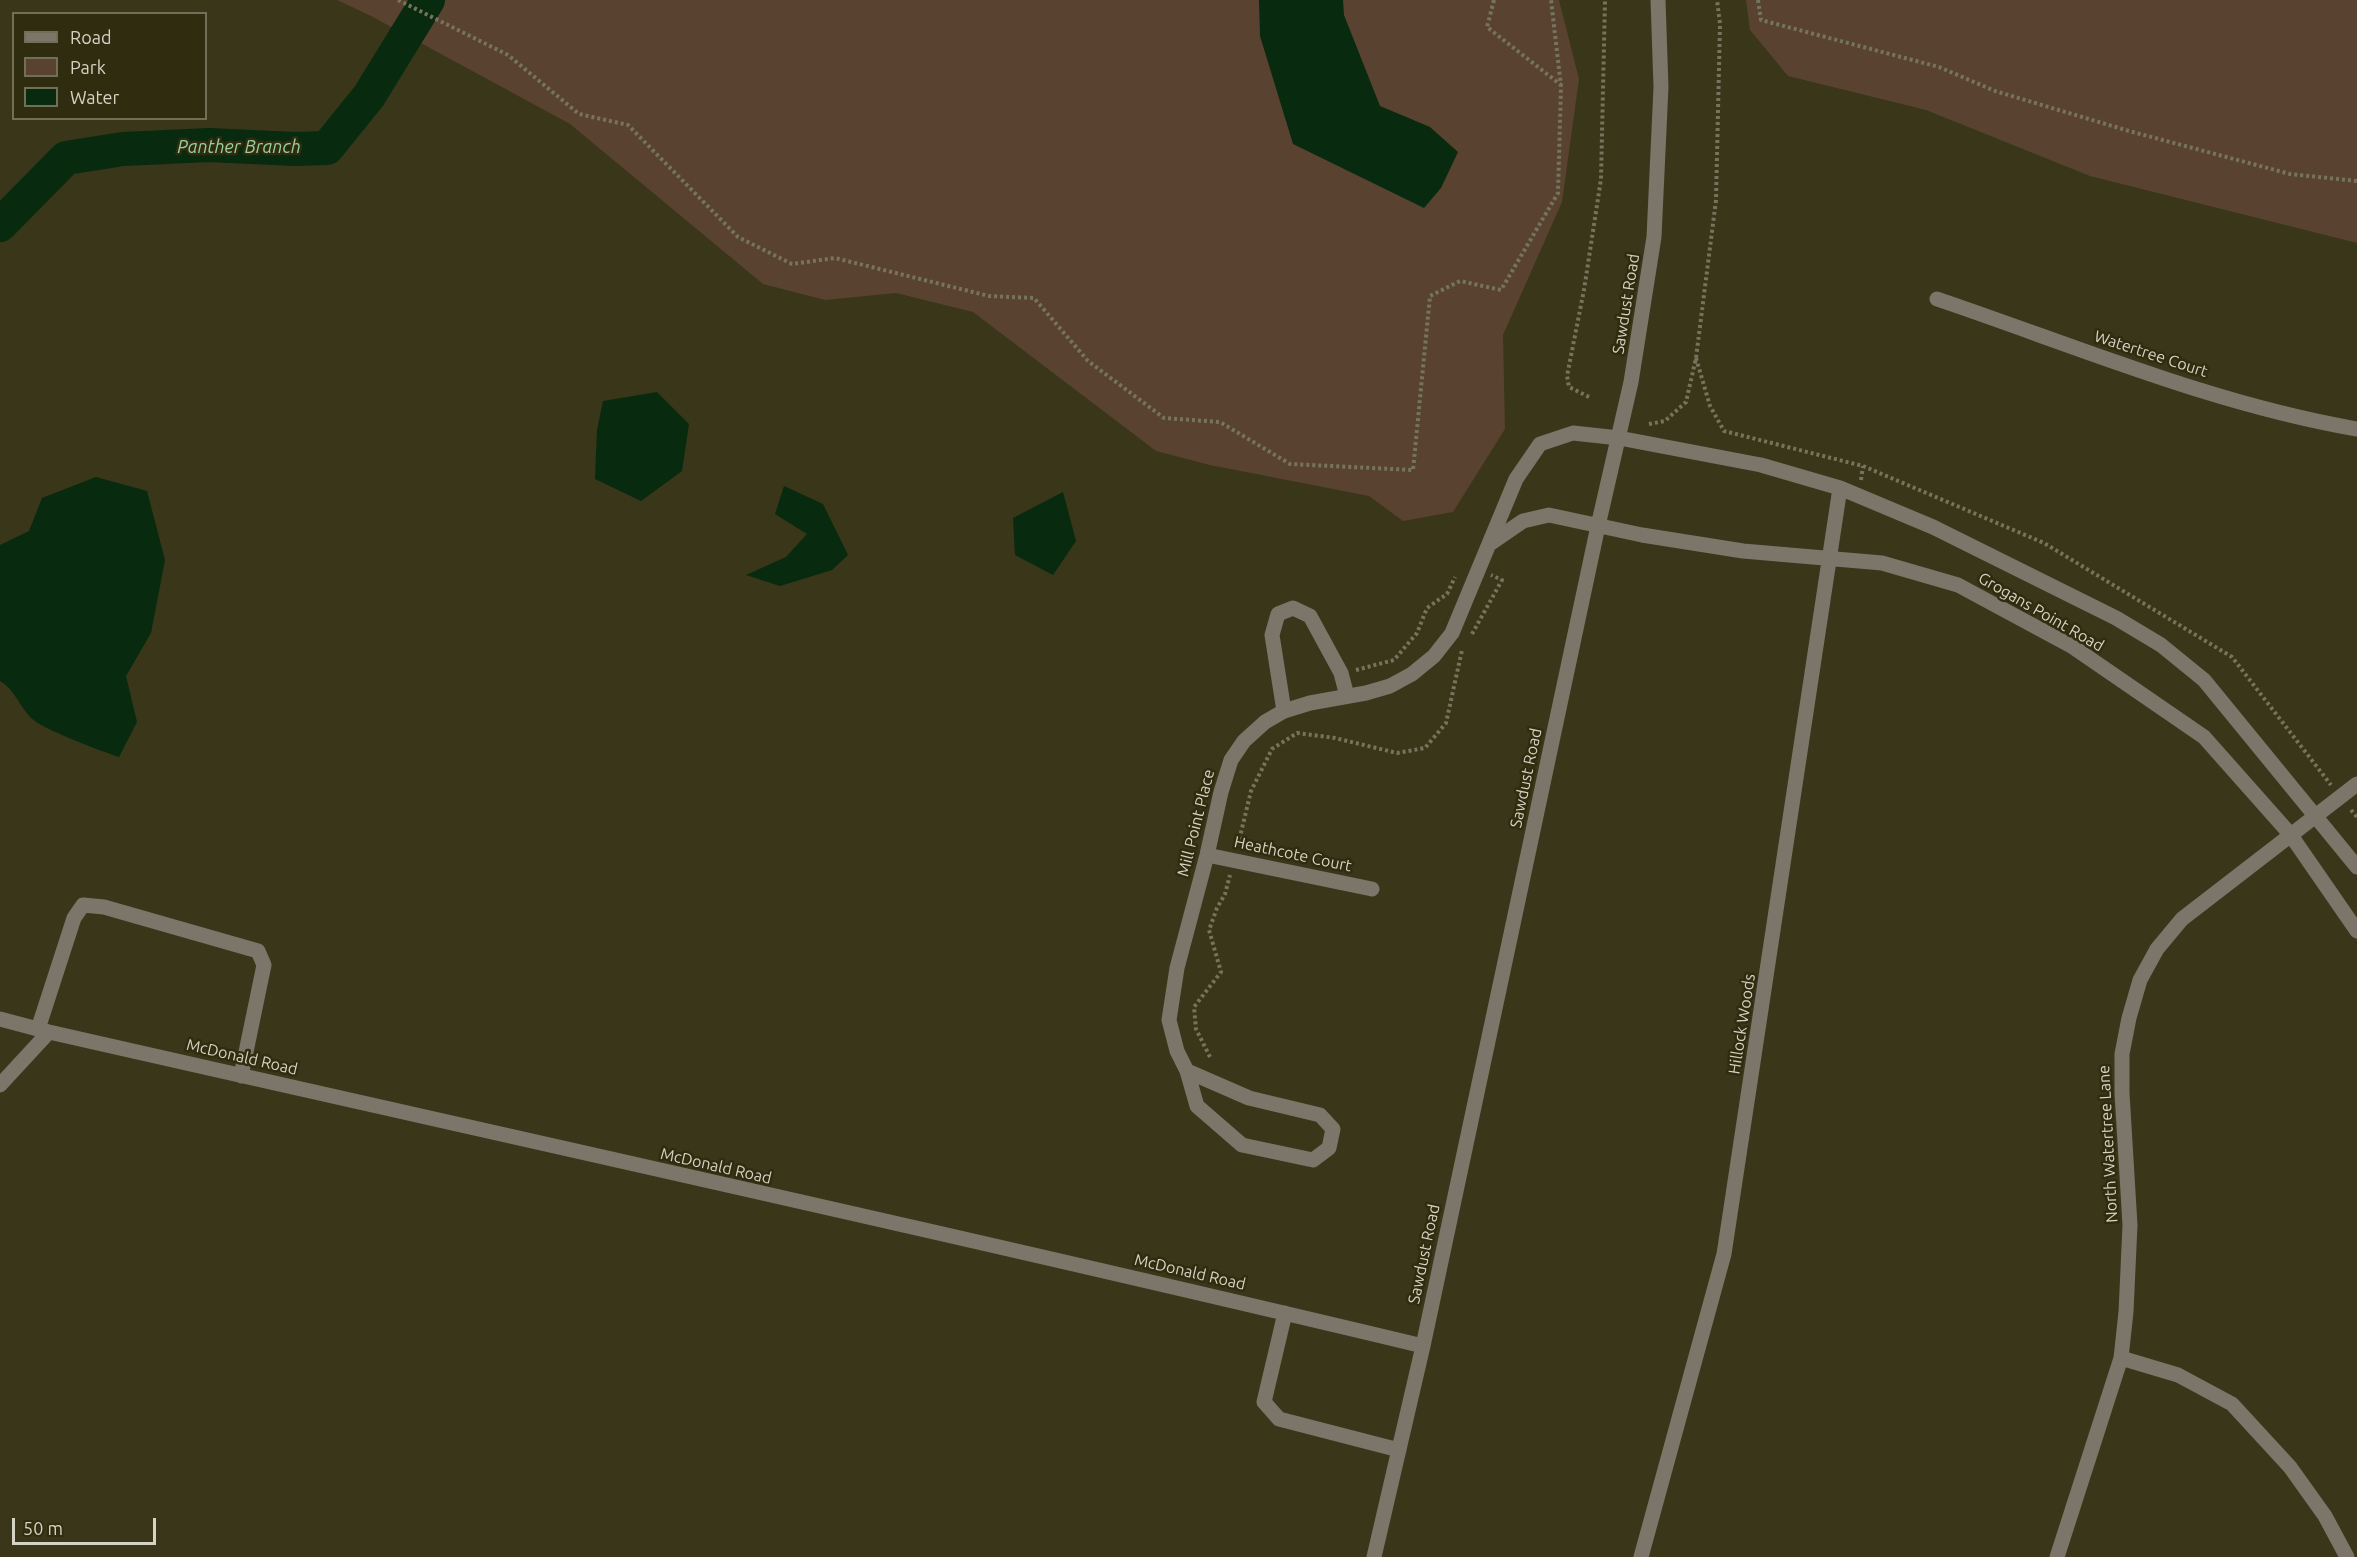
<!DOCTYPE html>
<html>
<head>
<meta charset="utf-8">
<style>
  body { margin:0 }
  #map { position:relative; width:2357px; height:1557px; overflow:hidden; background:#39361a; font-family:Ubuntu,sans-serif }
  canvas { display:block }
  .legend { position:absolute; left:12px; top:12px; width:195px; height:108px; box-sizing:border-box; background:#2f2c10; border:2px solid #716f58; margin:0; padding:8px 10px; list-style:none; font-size:18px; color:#d5d3c3 }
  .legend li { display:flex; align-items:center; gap:12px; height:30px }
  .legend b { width:30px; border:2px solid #716f58 }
  .scale { position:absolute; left:12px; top:1518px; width:144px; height:27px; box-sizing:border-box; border:3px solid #d5d3c3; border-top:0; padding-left:8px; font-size:18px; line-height:21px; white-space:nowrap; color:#d5d3c3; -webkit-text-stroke:4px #2f2c10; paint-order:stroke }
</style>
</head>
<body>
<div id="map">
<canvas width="2357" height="1557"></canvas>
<ul class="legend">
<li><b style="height:8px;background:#7c7569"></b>Road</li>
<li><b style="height:16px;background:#5a4230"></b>Park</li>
<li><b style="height:16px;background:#082a0f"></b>Water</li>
</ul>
<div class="scale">50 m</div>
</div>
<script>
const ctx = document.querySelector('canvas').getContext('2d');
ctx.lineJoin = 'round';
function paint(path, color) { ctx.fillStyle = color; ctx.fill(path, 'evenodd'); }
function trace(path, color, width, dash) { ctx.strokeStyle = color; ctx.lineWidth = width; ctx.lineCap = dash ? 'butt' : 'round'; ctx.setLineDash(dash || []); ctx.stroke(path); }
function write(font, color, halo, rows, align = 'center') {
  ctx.font = font + ' Ubuntu,sans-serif'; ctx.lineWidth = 5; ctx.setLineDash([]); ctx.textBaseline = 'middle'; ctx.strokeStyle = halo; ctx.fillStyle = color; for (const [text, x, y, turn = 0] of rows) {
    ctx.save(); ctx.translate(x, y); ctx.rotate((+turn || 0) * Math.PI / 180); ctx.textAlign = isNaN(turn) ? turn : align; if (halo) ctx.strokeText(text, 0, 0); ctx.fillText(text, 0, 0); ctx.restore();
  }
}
const green = new Path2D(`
  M337 0H1559L1579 79 1562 202 1503 335 1505 429 1453 512 1403 521 1369 496 1210 465 1156 451 973 312 896 293 825 300 763 284 570 124 371 16Z
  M1746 0H2357V243L2090 176 1926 110 1788 76 1750 30Z`);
const water = new Path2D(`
  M1259 0H1343L1344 15 1380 106 1430 127 1458 152 1441 188 1424 208 1293 144 1260 36Z
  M657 392 689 424 682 471 641 501 595 479 597 430 603 401Z
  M96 477 147 491 165 560 151 633 126 676 137 722 119 757C101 751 41 729 30 717 19 705 14 689 0 681V545L29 531 42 498Z
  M784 486 823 504 848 555 832 570 780 586 746 575 786 557 807 534 775 514Z
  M1063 492 1076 541 1053 575 1015 555 1013 518Z`);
const river = new Path2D(`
  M0 225 66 158 123 149 209 145 294 149 327 148 369 96 428 0`);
const path = new Path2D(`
  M398 0 508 55 579 114 628 125 738 237 792 264 835 258 989 296 1034 298 1088 361 1164 418 1220 422 1290 464 1413 470 1430 296 1460 281 1501 290 1558 193 1561 86 1551 0
  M1494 0 1487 27 1561 85
  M1758 0 1761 20 1939 67 1995 91 2129 131 2290 174 2357 181
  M1696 358 1710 406 1724 431 1863 466 2044 543 2232 657 2331 785
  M1589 397 1569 387 1567 376 1584 290 1601 179 1605 0
  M1649 424 1665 421 1686 402 1696 358 1716 200 1720 24 1717 0
  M1861 480 1863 466
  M1472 634 1502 580 1491 575
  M1356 670 1394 660 1417 633 1427 608 1447 594 1455 577
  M2351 810 2357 817
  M1238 845 1251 791 1272 749 1297 733 1335 738 1397 753 1425 748 1446 723 1462 650
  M1210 1057 1196 1029 1194 1007 1221 972 1209 930 1217 908 1225 894 1230 875`);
const minor = new Path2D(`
  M1937 299C2076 346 2212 404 2357 429
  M1491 543 1523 521 1549 515 1642 535 1743 551 1882 563 1958 585 2073 647 2204 737 2290 834 2357 931
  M1284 711 1272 635 1278 614 1293 608 1310 616 1341 673 1347 696
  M1207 855 1372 889
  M0 1019 49 1032C507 1136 966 1237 1423 1346
  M38 1029 74 918 83 905 104 907 258 951 264 965 241 1076
  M1187 1071 1249 1098 1320 1115 1333 1129 1329 1148 1313 1160 1242 1145 1197 1106 1187 1071 1177 1051 1169 1020 1177 968 1207 855 1221 792 1231 760 1244 741 1265 722 1284 711 1310 703 1366 693 1390 686 1412 674 1434 656 1452 633 1516 479 1540 444 1573 433 1619 438 1761 465 1840 488 1933 527 2116 618 2161 645 2204 680 2357 867
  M0 1085 49 1032
  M1285 1313 1264 1402 1279 1419 1399 1450
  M2121 1358 2178 1375 2232 1404 2290 1467 2325 1516 2347 1557
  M1374 1557 1423 1346 1598 526 1631 382 1654 237 1661 87 1658 0
  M1641 1557 1724 1254 1840 488
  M2057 1557 2121 1358 2126 1312 2130 1225 2122 1093V1054L2129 1018 2140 980 2157 949 2182 919 2357 784`);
const streetNames = [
  ["Sawdust Road",1626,304,-81],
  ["Watertree Court",2151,354,18],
  ["Grogans Point Road",2041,612,30],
  ["Sawdust Road",1526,778,-78],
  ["Mill Point Place",1196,823,-76],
  ["Heathcote Court",1293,854,12],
  ["Hillock Woods",1742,1024,-81],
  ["McDonald Road",242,1057,13],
  ["North Watertree Lane",2108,1144,-93],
  ["McDonald Road",716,1166,13],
  ["Sawdust Road",1424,1254,-78],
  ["McDonald Road",1190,1272,13]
];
const waterNames = [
  ["Panther Branch",239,147]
];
paint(green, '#5a4230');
paint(water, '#082a0f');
trace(river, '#082a0f', 34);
trace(path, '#76745d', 4, [3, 3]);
trace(minor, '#7c7569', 15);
write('16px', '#d5d3c3', '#2f2c10', streetNames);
write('italic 18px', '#98d19e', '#2f2c10', waterNames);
</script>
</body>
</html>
